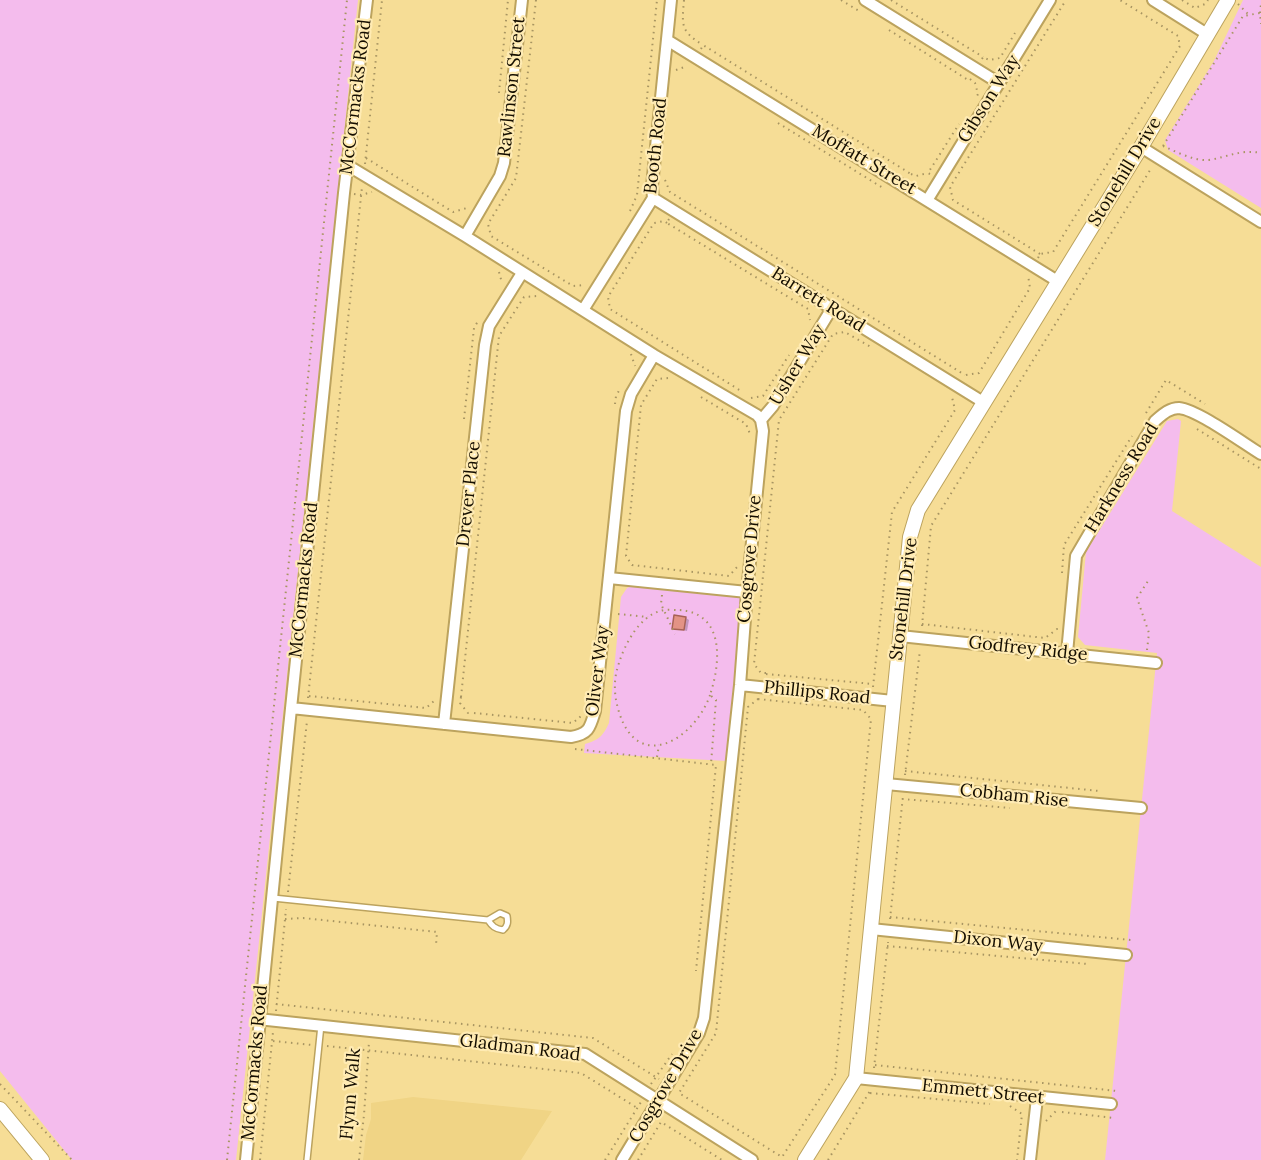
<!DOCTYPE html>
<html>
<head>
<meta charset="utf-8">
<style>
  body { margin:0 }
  canvas { display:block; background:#f6dd96 }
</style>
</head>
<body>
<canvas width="1261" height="1160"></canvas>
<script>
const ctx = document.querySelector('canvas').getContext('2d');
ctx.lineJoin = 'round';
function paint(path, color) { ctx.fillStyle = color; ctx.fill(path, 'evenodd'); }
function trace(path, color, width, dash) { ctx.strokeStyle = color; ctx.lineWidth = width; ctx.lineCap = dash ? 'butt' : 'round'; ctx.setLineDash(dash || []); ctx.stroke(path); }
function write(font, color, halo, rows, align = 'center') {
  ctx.font = font + ' Lora,serif'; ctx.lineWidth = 4.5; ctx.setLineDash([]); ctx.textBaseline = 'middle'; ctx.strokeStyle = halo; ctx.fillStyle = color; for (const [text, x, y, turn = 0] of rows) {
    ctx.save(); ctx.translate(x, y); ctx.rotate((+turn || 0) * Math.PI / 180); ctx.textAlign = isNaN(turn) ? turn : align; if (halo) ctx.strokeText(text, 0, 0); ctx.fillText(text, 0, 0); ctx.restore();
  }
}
const built = new Path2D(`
  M413 1097 552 1111 521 1160H363L366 1135 371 1119V1103Z`);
const green = new Path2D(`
  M0 0H358L236 1160H72L0 1071Z
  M1243 0H1261V208L1168 150 1165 140 1214 61Z
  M1178 419 1181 421 1172 511 1261 567V1160H1105L1157 653 1085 645 1078 637 1086 552 1167 421Z
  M632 586 733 594 741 599 744 607 727 761 584 753 585 744C599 740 603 736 609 723L621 597 627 588Z`);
const shadow = new Path2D(`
  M686 618 689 620 687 631 674 628Z`);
const building = new Path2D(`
  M674 615 686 617 684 630 672 629Z`);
const path = new Path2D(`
  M536 0 516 178 488 224 491 236 573 286 585 285
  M684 0C682 25 680 31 703 45
  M841 0 859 11
  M891 0 983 57
  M1182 0 1195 8 1205 4 1208 0
  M1238 4 1249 15
  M1260 13 1261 4
  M889 30 968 80
  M701 49 703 45 911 174
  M982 59 983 57 989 60 1000 58 1015 33
  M676 70 687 66
  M970 79 975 83 978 94 977 96
  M499 93 508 0
  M778 123 883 188
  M1163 146 1243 16 1260 13 1261 24
  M1163 146C1177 152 1193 161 1209 160 1228 157 1240 149 1261 153
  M366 158 453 212 467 208
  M365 164 382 0
  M911 174 916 176 928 173
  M930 174 928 173 959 124
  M665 180 670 192 965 375
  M354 194 361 195 372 192
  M630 211 637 195 657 0
  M669 219 667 223 808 309 810 320
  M667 223 664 221 654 223 608 297 610 309 741 391
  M1040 254 953 200 950 187 1066 0
  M1038 258 1040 254 1053 252 1180 46 1178 36 1120 0
  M499 272 502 283
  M631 354 635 366
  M966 375 979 373 1030 288 1028 275
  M668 378 657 379 641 405 626 556 632 565 729 576 738 566
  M701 397 746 424 750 434
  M751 398 763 396 789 355
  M615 404 616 396 620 389
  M1146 413 1166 380 1205 404
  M464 419 474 328 478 321
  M1197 429 1261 469
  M1062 573 1064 545 1132 436
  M662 595 661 604 675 634
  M618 614 648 617
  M922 624 1045 638 1057 629V626
  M922 626 931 526 1152 167
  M1147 650 1149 633 1137 598 1148 581
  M766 673H761L754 664 779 420 833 334 845 332 871 347
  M766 674 873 684
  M873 687 892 512 955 410 952 397
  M710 695C695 739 638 774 619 712 614 696 613 680 619 663 625 644 639 617 660 611 665 609 673 610 678 610 725 612 721 662 710 695L716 700 711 764
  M309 696 426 708 434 701
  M461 697 499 336 524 297 537 296
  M461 697 460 703 468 713H473
  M308 698 362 187
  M758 699 863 710 871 719 835 1075 782 1157 679 1093 716 1033 748 707Z
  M474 713 573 723 581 716
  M575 749 716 765 696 971
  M657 757 659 745
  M905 771 1099 791
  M905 775 920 650
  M902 799 1010 808
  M288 892 307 721
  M890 917 1131 940
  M285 919 303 918 437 932 436 945
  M890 919 903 796
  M887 946 1088 964
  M276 1004 593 1038 659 1079
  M276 1011 286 909
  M273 1041 312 1045
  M327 1046 581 1073 639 1109
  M875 1065 1117 1091
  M874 1068 888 942
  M0 1084 72 1160
  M651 1084 672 1054
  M870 1093 990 1104
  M1010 1106 1022 1114 1017 1160
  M1062 1112 1114 1118
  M1046 1121 1056 1111
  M227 1160 347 0
  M260 1160 273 1032
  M359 1160 364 1115 369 1042
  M605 1160 641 1102
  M638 1160 661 1122 722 1160
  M828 1160 870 1091`);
const service = new Path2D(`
  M273 898 488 920 500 913 507 916C508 922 508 926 503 930 495 929 492 926 488 920
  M307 1160 321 1025`);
const minor = new Path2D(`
  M865 0 999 83
  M1153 0 1207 34
  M667 40 1059 282
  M1141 147 1261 222
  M347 165 465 236 654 355 757 415 761 420 763 431 747 592 740 685 704 1018 699 1033 622 1160
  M653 198 983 402
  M928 199 1050 0
  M465 236 500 176 504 163 522 0
  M583 310 653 198 652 186 671 0
  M761 420 773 406 832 308
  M609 578 747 592
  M900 636 1156 663
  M1067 653 1076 556 1155 421C1162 415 1169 408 1179 408 1198 410 1243 443 1261 454
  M740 685 893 701
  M291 708 571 737C589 734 590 728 595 711L626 411 631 394 654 355
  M444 724 485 345 489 326 522 273
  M886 784 1141 808
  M871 929 1126 955
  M258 1019 585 1054 752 1160
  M856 1078 1111 1104
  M246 1160 289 728 344 193 367 0
  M1030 1160 1037 1098`);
const tertiary = new Path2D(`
  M0 1109 42 1160
  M805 1160 856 1078 910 537 918 510 1141 147 1228 0`);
const streetNames = [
  ["Rawlinson Street",512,87,-84],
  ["McCormacks Road",356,97,-83],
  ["Gibson Way",989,99,-58],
  ["Booth Road",656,146,-84],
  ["Moffatt Street",864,160,31],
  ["Stonehill Drive",1125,172,-59],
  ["Barrett Road",818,300,32],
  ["Usher Way",798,365,-59],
  ["Harkness Road",1122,478,-59],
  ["Drever Place",469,494,-84],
  ["Cosgrove Drive",750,559,-85],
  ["McCormacks Road",304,580,-84],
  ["Stonehill Drive",904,599,-83],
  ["Godfrey Ridge",1028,649,6],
  ["Oliver Way",598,671,-83],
  ["Phillips Road",817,693,6],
  ["Cobham Rise",1014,796,6],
  ["Dixon Way",998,942,6],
  ["Gladman Road",520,1048,7],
  ["McCormacks Road",255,1063,-85],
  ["Cosgrove Drive",666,1086,-60],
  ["Emmett Street",983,1092,6],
  ["Flynn Walk",351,1094,-85]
];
paint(built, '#f0d485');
paint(green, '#f4bced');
paint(shadow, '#0003');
paint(building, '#e39385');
trace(building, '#a76155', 1.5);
trace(service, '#bca35e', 8);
trace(minor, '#bca35e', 14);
trace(tertiary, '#bca35e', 16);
trace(path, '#a89562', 2, [1.5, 4.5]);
trace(service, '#fff', 5);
trace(minor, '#fff', 10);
trace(tertiary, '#fff', 14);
write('18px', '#150e00', '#ffebb3', streetNames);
</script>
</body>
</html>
